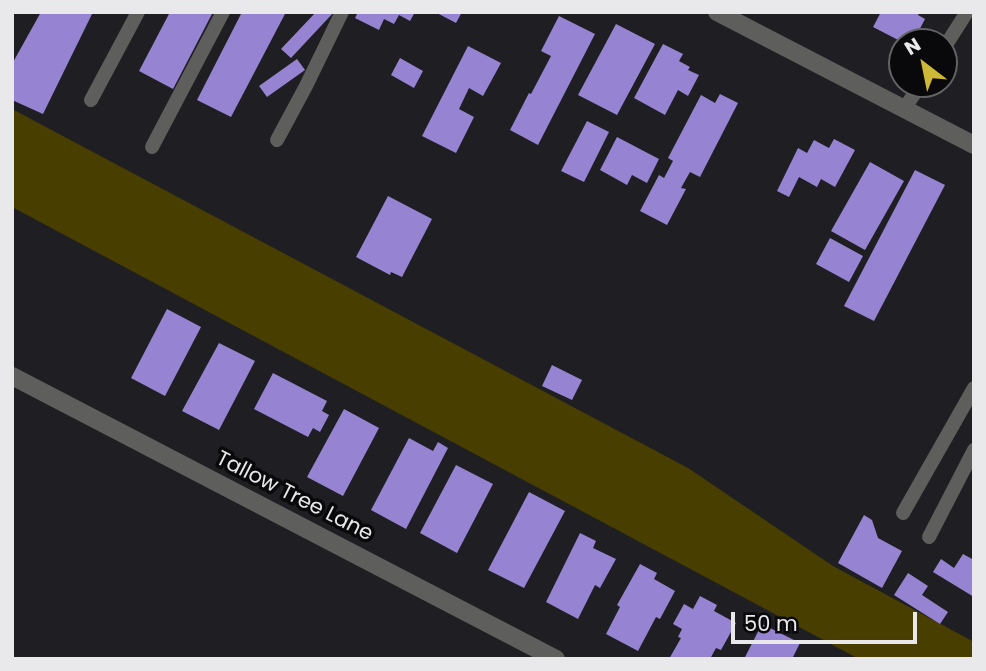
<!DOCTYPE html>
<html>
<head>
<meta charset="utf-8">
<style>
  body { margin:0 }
  #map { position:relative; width:986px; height:671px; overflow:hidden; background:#1f1f23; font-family:Poppins,sans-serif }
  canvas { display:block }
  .frame { position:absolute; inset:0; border:14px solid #e9e8eb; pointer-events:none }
  .north { position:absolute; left:888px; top:28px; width:70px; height:70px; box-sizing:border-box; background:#09090b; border:2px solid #636265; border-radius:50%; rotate:328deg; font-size:19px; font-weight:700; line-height:28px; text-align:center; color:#e9e8eb }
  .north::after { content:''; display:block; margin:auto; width:24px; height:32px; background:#ceb837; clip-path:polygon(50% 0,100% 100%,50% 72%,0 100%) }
  .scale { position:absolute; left:731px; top:612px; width:186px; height:32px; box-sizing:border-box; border:4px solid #e9e8eb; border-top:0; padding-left:9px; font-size:21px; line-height:24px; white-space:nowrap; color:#e9e8eb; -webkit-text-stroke:5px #09090b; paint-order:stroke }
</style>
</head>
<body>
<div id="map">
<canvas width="986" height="671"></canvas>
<div class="frame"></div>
<div class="north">N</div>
<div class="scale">50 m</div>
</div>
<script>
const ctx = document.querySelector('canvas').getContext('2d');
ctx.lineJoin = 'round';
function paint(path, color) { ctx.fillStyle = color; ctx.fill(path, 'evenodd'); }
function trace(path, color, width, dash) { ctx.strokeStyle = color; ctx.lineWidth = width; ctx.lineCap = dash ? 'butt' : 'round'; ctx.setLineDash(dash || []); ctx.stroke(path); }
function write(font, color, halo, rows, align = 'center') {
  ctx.font = font + ' Poppins,sans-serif'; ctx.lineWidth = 7; ctx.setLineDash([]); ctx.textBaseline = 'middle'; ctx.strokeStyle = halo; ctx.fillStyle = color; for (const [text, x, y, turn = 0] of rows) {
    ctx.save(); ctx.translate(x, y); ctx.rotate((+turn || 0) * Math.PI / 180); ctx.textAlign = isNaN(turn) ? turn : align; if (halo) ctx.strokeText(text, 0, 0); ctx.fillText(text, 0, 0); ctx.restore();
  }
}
const green = new Path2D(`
  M12 109 688 468 833 566 974 642V659H859L12 207Z`);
const building = new Path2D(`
  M41 12H93L43 114 12 100V64Z
  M170 12H213L173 89 139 71Z
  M242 12H286L231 117 197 100Z
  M316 12H334L291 58 281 49Z
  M358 12H415L410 21 399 15 394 24 384 19 379 30 355 18Z
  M435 12H462L456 23Z
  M881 12H920L918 15 925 19 913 42H902L873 27Z
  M559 16 595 34 538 145 510 130 529 93 531 94 551 56 541 51Z
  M616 24 655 44 617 115 578 95Z
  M663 44 683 54 679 61 690 67 688 70 699 75 688 96 678 90 665 115 634 98Z
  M468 46 501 63 483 96 469 88 459 109 474 117 456 153 422 136Z
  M400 58 423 71 414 88 391 75Z
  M297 59 305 70 267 97 259 86Z
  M720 94 738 103 700 177 690 172 681 188 686 189 667 225 640 211 659 175 664 178 673 161 668 158 701 95 715 103Z
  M587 121 609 132 584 182 561 171Z
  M617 137 659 159 647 183 632 175 627 185 600 170Z
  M834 139 855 150 835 187 821 179 817 187 799 177 789 197 777 191 798 148 807 153 814 140 829 148Z
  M870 162 904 181 865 250 831 231Z
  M915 170 945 185 874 321 844 306Z
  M388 196 432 219 402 277 391 272 390 275 356 257Z
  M830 238 863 256 849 282 816 264Z
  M167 309 201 327 165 396 131 378Z
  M219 343 255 361 219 430 182 411Z
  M552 365 582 380 572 400 542 386Z
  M273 373 327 401 322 411 329 415 320 432 313 428 308 437 254 409Z
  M344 409 379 428 343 496 307 477Z
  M409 438 433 451 438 442 448 448 406 529 371 510Z
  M456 465 493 484 457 553 420 533Z
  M529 492 565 511 524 588 488 570Z
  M864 515 872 520 878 538 902 551 882 588 838 563Z
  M580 533 596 541 593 548 616 559 600 588 595 585 578 619 546 602Z
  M963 554 974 560V597L933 572 941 559 954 568Z
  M640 564 657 573 654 579 675 591 660 619 656 617 638 651 606 634 620 607 617 605Z
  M908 573 928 586 922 595 948 612 940 624 894 595Z
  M700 596 717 605 714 611 736 623 721 650 716 648 710 659H669L681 638 678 637 682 629 673 624 684 604 693 609Z
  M762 624 800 643 792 659H744Z`);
const service = new Path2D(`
  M944 48 967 12
  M91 100 138 12
  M904 109 921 84
  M277 140 306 86 342 12
  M152 147 223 12
  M903 513 974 388
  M929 537 974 450`);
const minor = new Path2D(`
  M12 376 556 659`);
const tertiary = new Path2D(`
  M717 12 974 145`);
const streetNames = [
  ["Tallow Tree Lane",294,497,27]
];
paint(green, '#473e00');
paint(building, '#9683d2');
trace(service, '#5e5e5c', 14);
trace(minor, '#5e5e5c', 18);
trace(tertiary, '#5e5e5c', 18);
write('21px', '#e9e8eb', '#09090b', streetNames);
</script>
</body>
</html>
